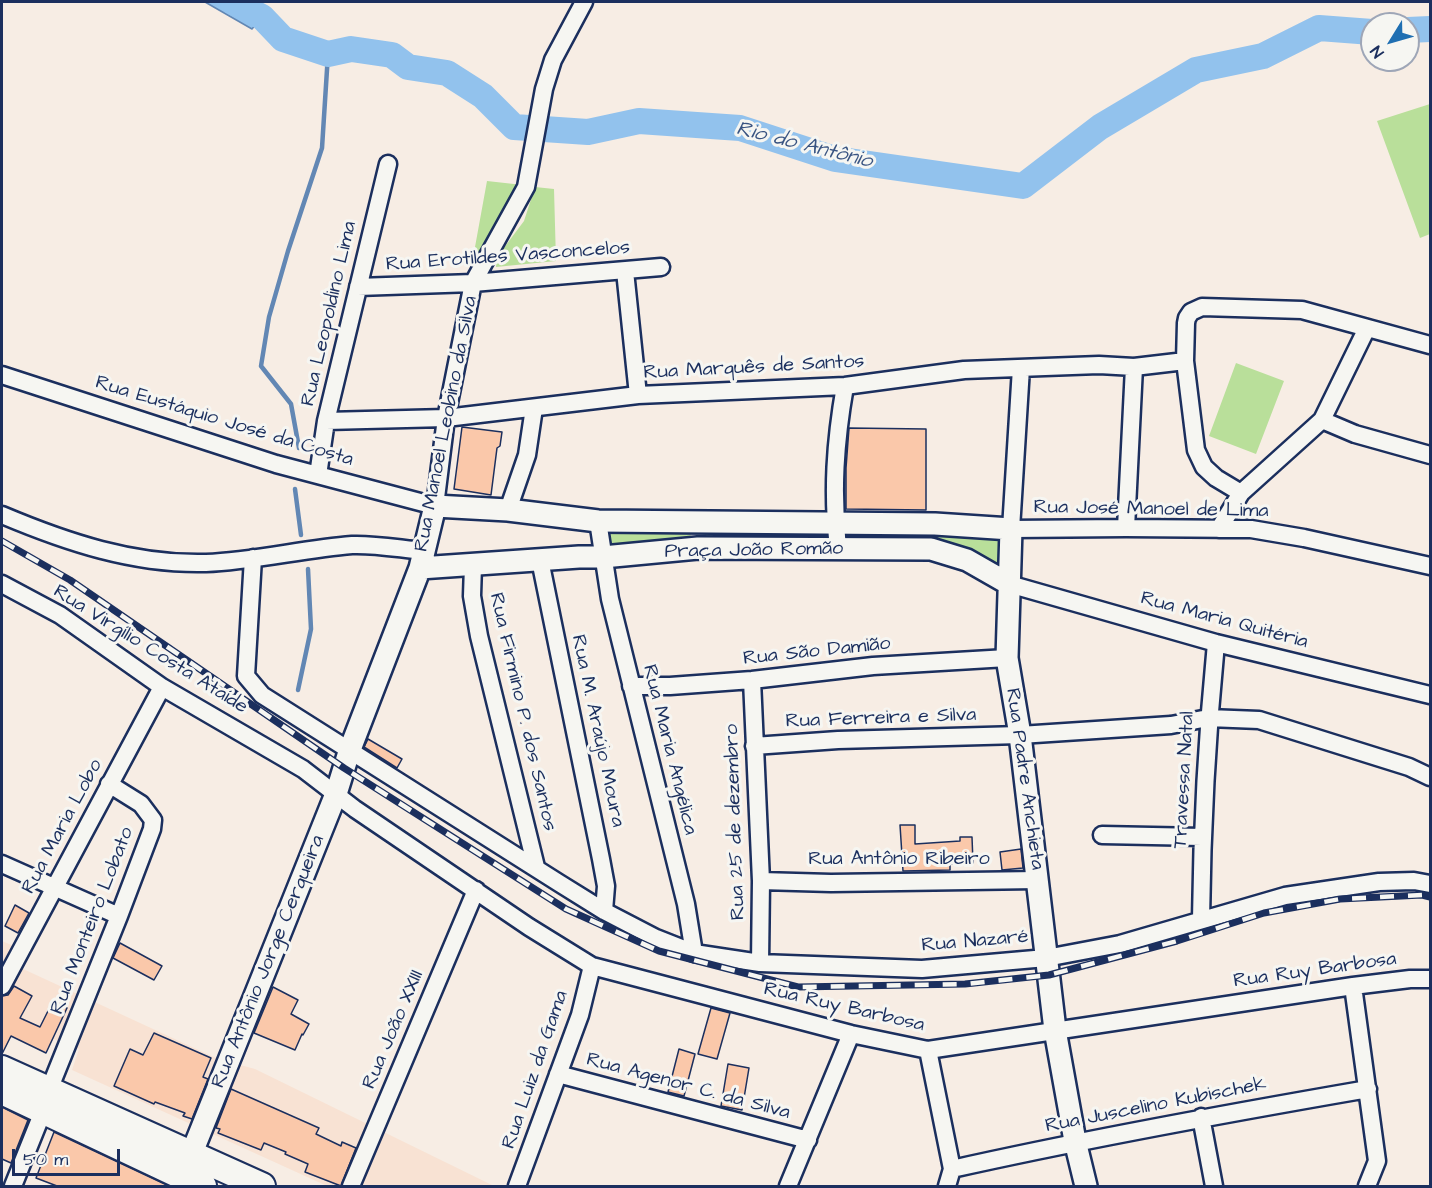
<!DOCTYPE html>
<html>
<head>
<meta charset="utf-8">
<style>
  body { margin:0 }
  #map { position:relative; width:1432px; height:1188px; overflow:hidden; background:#f7ede4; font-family:"Architects Daughter",sans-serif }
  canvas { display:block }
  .frame { position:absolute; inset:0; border:3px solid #1b2f5e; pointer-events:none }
  .north { position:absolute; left:1360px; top:12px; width:60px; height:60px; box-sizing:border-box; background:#f6f6f2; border:2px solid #9ea6b7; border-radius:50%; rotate:233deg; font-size:16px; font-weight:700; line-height:24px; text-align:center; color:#1b2f5e }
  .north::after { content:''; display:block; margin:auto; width:21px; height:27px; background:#1f6fb2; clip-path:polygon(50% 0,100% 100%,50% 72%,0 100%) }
  .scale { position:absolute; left:12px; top:1149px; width:108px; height:27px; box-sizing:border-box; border:3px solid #1b2f5e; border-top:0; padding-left:8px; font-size:18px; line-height:21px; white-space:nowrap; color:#1b2f5e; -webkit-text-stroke:4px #f6f6f2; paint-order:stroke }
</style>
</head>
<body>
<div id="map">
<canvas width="1432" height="1188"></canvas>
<div class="frame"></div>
<div class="north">N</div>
<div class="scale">50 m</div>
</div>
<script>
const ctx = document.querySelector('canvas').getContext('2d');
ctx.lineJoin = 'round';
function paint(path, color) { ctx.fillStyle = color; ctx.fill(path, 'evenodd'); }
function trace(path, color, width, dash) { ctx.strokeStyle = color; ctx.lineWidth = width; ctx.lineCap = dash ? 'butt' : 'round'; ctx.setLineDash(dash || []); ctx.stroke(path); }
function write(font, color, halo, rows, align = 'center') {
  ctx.font = font + ' "Architects Daughter",sans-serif'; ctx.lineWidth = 6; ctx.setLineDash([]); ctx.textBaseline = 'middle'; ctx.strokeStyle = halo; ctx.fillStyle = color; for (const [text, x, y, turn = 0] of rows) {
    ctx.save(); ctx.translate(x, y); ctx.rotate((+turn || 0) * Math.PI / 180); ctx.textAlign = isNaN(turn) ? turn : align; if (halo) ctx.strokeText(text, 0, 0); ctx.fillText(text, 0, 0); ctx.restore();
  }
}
const built = new Path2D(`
  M2 941 16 947 2 973Z
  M21 968 218 1059 255 1069 494 1186H327L72 1070 79 1049 2 1019V1004Z`);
const green = new Path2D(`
  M1430 104V234L1420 238 1377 121Z
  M487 181 523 185 475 269H471Z
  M535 187 554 189 556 261 496 267 497 257 524 221Z
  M1236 363 1284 381 1256 454 1209 436Z
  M606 525 691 529 690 545 606 550Z
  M703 527 829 528 830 542H704Z
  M841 529 926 530 927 541 845 543Z
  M937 531 1003 536 999 564 938 543Z`);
const water = new Path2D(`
  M205 2H255L266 8 262 17 252 29Z`);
const stream = new Path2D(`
  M299 448 291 404 261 366 269 317 288 251 322 148 328 54
  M295 489 301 535
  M298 690 311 629 308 569`);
const river = new Path2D(`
  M233 2 262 17 283 39 328 54 351 49 392 55 408 67 447 73 483 96 514 127 588 132 639 121 740 128 835 159 1023 186 1100 127 1196 70 1263 56 1319 28 1372 32
  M1408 30 1430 29`);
const building = new Path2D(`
  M462 427 502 432 500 446 497 448 491 495 454 489Z
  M849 428 926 429V510L846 509V468Z
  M368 739 402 759 397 768 364 747Z
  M900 825H915V844L960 841V837H972L973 863 950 864V870L903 871Z
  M1021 849 1023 868 1002 870 1000 852Z
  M15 905 29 913 18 933 5 926Z
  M120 943 162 966 154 980 113 958Z
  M14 986 32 996 20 1018 40 1027 53 1001 67 1008 46 1053 11 1036 2 1054V996L8 995Z
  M273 987 298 1000 291 1014 309 1024 303 1035 302 1034 295 1050 254 1033Z
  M711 1008 730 1013 717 1059 698 1054Z
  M154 1033 211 1058 203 1077 208 1079 192 1119 183 1116 185 1113 155 1102 154 1104 114 1086 130 1049 143 1055Z
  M679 1049 695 1054 684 1096 668 1092Z
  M728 1064 749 1068 742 1110 721 1106Z
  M231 1089 319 1128 316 1134 341 1146 342 1142 356 1148 341 1186 305 1172 308 1164 285 1154 286 1152 264 1143 261 1150 218 1133 220 1129 216 1128Z
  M2 1107 28 1120 11 1163 2 1159Z
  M54 1132 169 1186H57L36 1178Z`);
const minor = new Path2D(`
  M625 271 638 395
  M358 287 473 283 661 267
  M1021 368 1011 529 1126 528 1251 529 1304 538 1430 566
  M2 375 276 464 435 506 446 418 473 283 526 187 544 89 553 60 584 2
  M1322 420 1355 434 1430 455
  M326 421 446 418 638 395 845 386 964 370 1099 365 1134 367 1185 361
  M318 475 326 421 388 164
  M1241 493 1216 478 1204 467 1196 450 1185 361 1186 323 1187 318 1191 312 1202 307 1302 310 1430 345
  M508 510 527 455 534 408
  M2 515C66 542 134 565 206 563 254 561 303 549 352 545 375 544 401 549 425 551
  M598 521 610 599 686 904 694 953
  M1126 528 1134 367
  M1219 529 1241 493 1322 420 1367 328
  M838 549C832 491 835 443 845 386
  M253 558 246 676 262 695 559 883 604 911 656 938 694 953 760 963 922 969 1046 958 1120 944 1285 896 1379 882 1414 881 1430 884
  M540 560 601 859 606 886 604 911
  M473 565 472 596 479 636 536 867
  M2 584 60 615 162 687 303 769 355 809 529 927 592 966 851 1034 928 1050 1353 986 1410 979H1430
  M1009 584 1216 643 1430 695
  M752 680 761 881 760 963
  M631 686H670L752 680 873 666 1007 658
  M754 746 838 740 1020 735 1171 725 1208 718 1259 720 1409 767 1430 777
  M1102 835 1202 837
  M2 864 119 916
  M761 881 831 883 1037 880
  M1201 919C1202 827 1207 735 1216 643
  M2 986 162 687
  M1353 986 1377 1161 1367 1186
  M928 1050 952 1169 947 1186
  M558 1074 808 1140
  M49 1090 119 916 152 829 153 820 141 804 109 784
  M1201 1117 1214 1186
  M952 1169C1090 1138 1229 1113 1368 1089
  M13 1186 44 1109
  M351 1186 476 890
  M517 1186 580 1015 592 966
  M788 1186 851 1034`);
const tertiary = new Path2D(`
  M420 568 579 557H603L698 548 931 549 967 560 1009 584
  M191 1155 336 794 349 752 420 568 435 506 508 510 598 521 935 524 1011 529 1007 658 1020 735 1055 1030 1075 1141 1086 1186`);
const primary = new Path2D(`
  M2 1069 262 1186
  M2 1091 203 1186`);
const rail = new Path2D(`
  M2 541 70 580 344 768 566 909 659 951 798 987 965 984 1049 975 1177 941 1264 913 1340 899 1422 895 1430 897`);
const streetNames = [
  ["Rua Erotildes Vasconcelos",508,257,-4],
  ["Rua Leopoldino Lima",330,314,-77],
  ["Rua Marquês de Santos",754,368,-3],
  ["Rua Eustáquio José da Costa",224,422,17],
  ["Rua Manoel Leobino da Silva",447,424,-79],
  ["Rua José Manoel de Lima",1151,510,1],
  ["Praça João Romão",754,551,-1],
  ["Rua Maria Quitéria",1224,621,15],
  ["Rua Virgílio Costa Ataíde",150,650,32],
  ["Rua São Damião",817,652,-6],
  ["Rua Firmino P. dos Santos",522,712,77],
  ["Rua Ferreira e Silva",881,719,-2],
  ["Rua M. Araújo Moura",597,731,78],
  ["Rua Maria Angélica",669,750,76],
  ["Rua Padre Anchieta",1024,779,82],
  ["Travessa Natal",1185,780,-87],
  ["Rua 25 de dezembro",736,822,-92],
  ["Rua Maria Lobo",63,827,-62],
  ["Rua Antônio Ribeiro",899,860],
  ["Rua Monteiro Lobato",93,921,-69],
  ["Rua Nazaré",975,942,-5],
  ["Rua Antônio Jorge Cerqueira",269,962,-68],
  ["Rua Ruy Barbosa",1315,971,-8],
  ["Rua Ruy Barbosa",844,1008,13],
  ["Rua João XXIII",394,1030,-67],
  ["Rua Luiz da Gama",536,1070,-71],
  ["Rua Agenor C. da Silva",688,1087,15],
  ["Rua Juscelino Kubischek",1156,1106,-11]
];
const waterNames = [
  ["Rio do Antônio",804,146,14]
];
paint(built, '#f8e2d3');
paint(green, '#b9df9a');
paint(water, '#92c2ed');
trace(water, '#6287b4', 1.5);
trace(stream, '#6287b4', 4.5);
trace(river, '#92c2ed', 26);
paint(building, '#fac8aa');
trace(building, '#1b2f5e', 1.5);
trace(minor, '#1b2f5e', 21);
trace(tertiary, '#1b2f5e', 26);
trace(primary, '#1b2f5e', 30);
trace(minor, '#f6f6f2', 16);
trace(tertiary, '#f6f6f2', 21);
trace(primary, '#f6f6f2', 26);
trace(rail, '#1b2f5e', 7);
trace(rail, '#f6f6f2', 4.5, [14]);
write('20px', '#1b2f5e', '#f6f6f2', streetNames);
write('italic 21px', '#395482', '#f6f6f2', waterNames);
</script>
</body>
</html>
